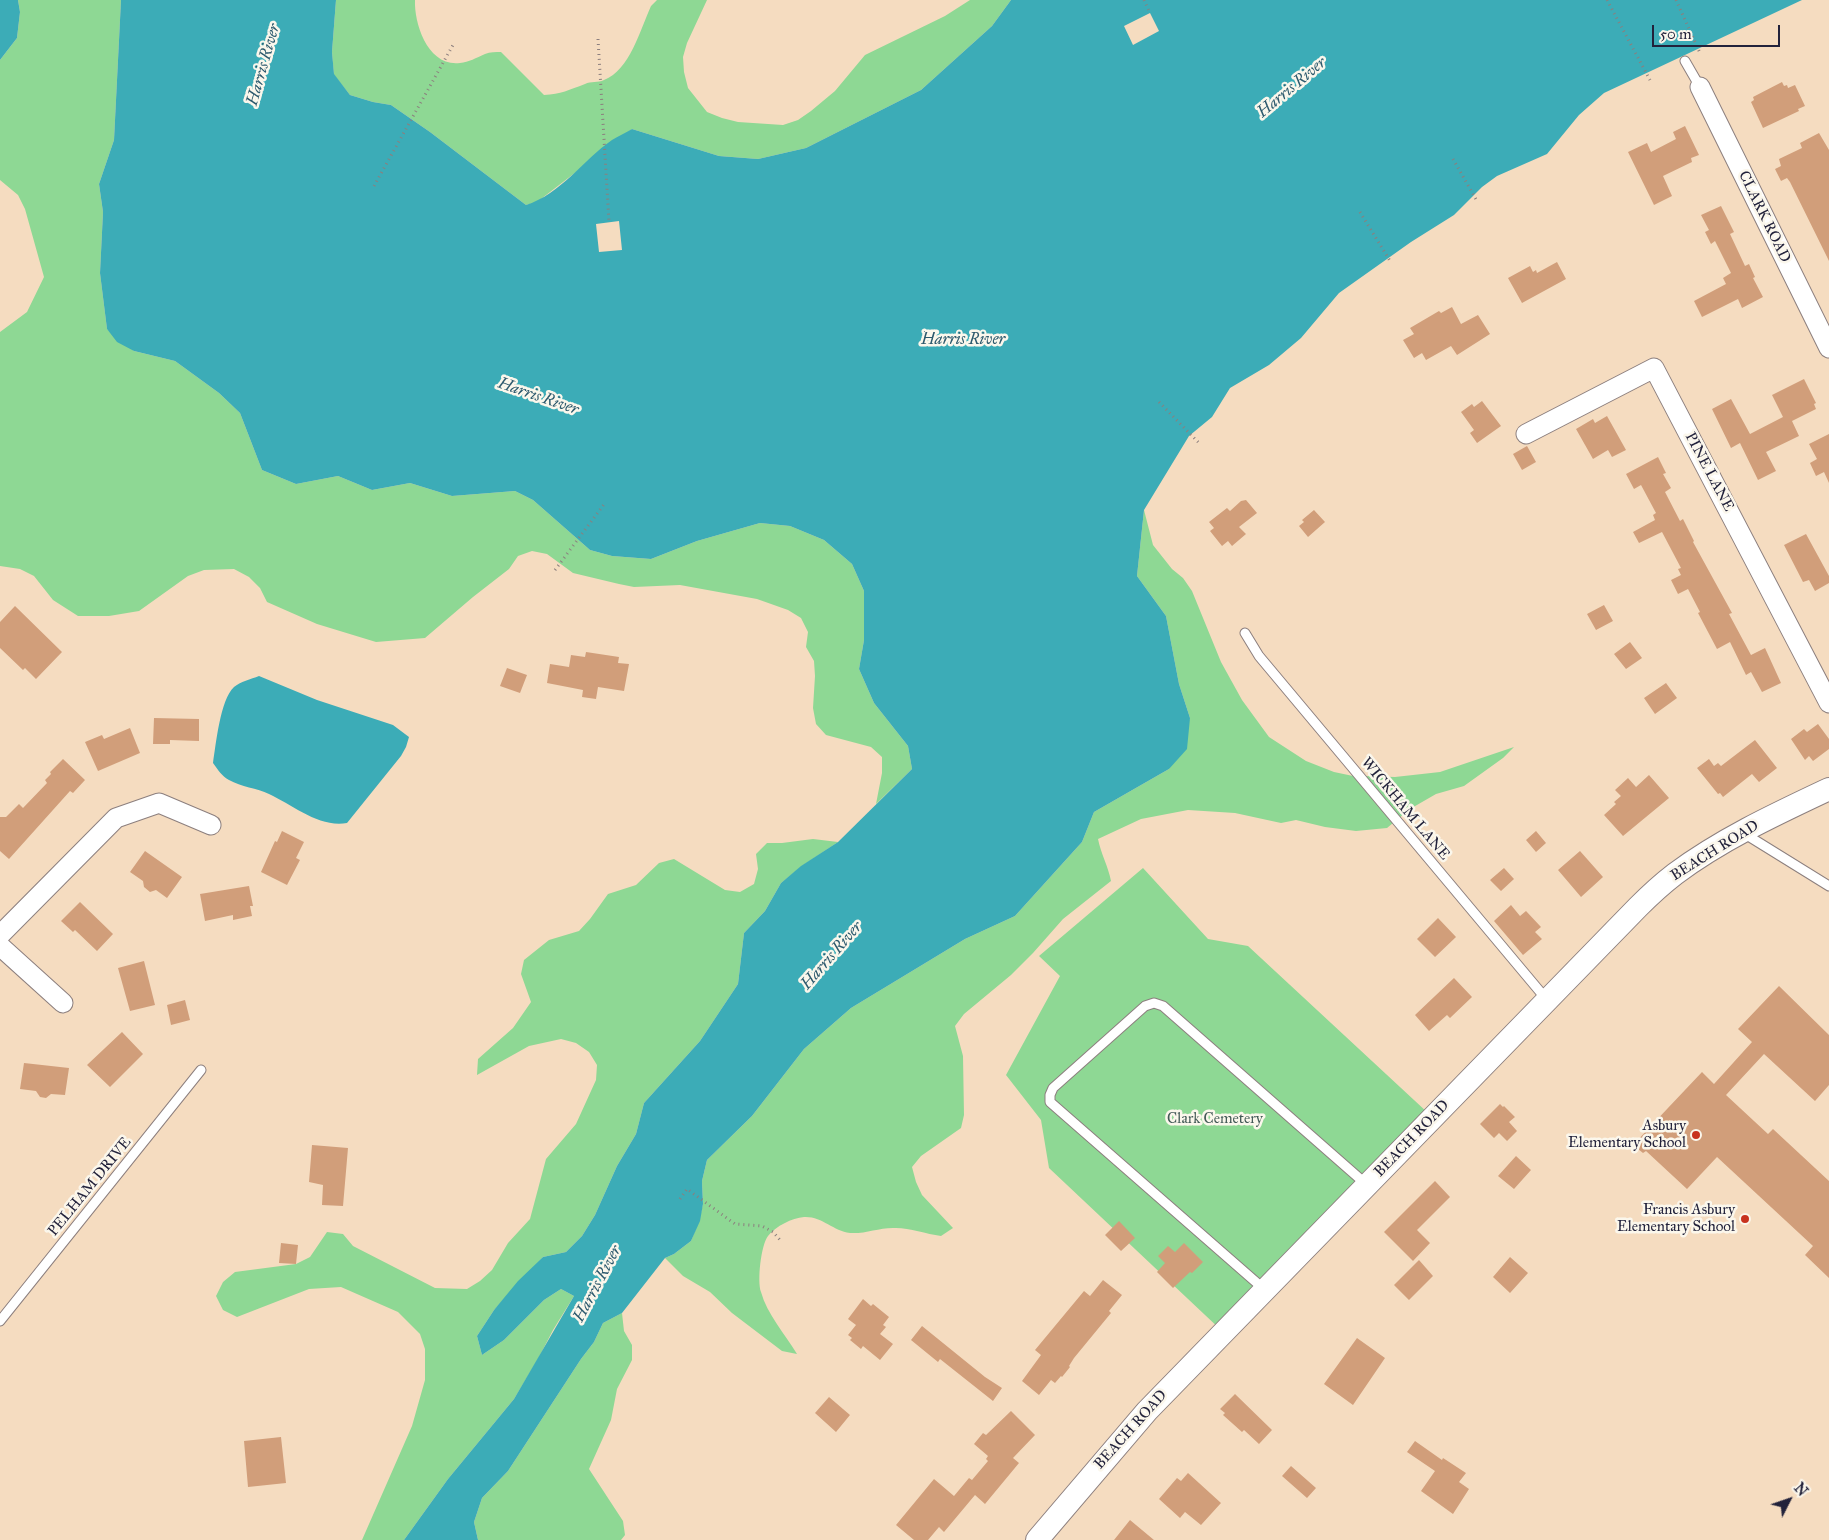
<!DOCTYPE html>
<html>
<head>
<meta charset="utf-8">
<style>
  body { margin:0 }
  #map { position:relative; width:1829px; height:1540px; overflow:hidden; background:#f5dcc0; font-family:"IM FELL Great Primer",serif }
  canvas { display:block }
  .north { position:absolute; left:1764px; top:1475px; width:50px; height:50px; -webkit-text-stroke:4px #fbf7ec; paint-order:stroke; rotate:49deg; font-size:14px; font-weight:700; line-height:20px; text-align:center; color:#22223b }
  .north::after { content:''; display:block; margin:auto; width:18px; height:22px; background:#22223b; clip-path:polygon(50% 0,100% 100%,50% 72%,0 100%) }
  .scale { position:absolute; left:1652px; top:25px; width:128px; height:22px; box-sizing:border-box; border:2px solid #22223b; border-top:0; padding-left:6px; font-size:15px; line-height:18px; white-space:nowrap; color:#22223b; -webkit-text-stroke:4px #fbf7ec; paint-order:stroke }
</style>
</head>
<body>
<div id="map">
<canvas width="1829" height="1540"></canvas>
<div class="north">N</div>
<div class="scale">50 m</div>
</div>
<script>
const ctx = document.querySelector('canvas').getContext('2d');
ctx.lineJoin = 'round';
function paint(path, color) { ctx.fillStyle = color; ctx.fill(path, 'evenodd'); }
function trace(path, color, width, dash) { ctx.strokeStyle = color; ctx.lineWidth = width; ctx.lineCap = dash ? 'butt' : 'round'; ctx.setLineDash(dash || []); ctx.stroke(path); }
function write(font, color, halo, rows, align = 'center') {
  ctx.font = font + ' "IM FELL Great Primer",serif'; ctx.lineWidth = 5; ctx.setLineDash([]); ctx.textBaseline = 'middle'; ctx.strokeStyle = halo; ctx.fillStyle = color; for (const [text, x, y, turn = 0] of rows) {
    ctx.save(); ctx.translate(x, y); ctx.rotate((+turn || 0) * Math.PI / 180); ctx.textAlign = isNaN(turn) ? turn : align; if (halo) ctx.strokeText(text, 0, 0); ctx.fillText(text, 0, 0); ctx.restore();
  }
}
const green = new Path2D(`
  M18 0H121L114 140 99 184 103 212 100 273 107 329 134 351 175 361 219 393 240 413 262 470 296 484 338 476 372 490 410 483 452 496 515 491 533 500 590 550 612 556 651 559 697 541 760 523 790 526 824 540 852 564 864 591V640L859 669 874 703 908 746 912 769 876 804 882 773V757L871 747 826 735 816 724 813 708 815 676 814 661 806 647 808 632 801 618 788 610 757 599 680 585 634 587 619 584 573 573 547 554 532 551 518 556 509 569 473 597 425 638 376 642 317 624 267 602 260 588 249 577 234 569 204 570 188 576 139 611 109 616H78L53 600 34 576 20 569 0 566V332L27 312 44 277 25 209 18 195 0 180V60L17 38 20 12Z
  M336 0H415C414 24 428 67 460 63 469 62 476 58 485 54 490 52 496 52 501 52L544 95C561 94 569 90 585 84 591 81 598 83 604 80 630 70 640 30 651 6L657 0H707L687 43 683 57 684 72 688 88 707 112 722 118 738 122 783 125 798 120 811 111 835 91 865 55 945 16 970 0H1011L992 26 921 90 806 148 758 159 719 156 632 129 537 202 526 205 430 132 391 105 373 102 350 95 334 75 332 52Z
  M1144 510 1153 545 1172 569 1183 578 1192 591 1221 662 1242 700 1269 737 1306 761 1334 772 1353 776 1393 823 1387 828 1356 831 1325 827 1296 820 1281 823 1235 813 1188 810 1141 819 1098 839C1101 854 1108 866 1111 881L1063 919 1033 953 1011 975 964 1014 955 1026 963 1056 964 1115 961 1128 921 1156 912 1167 916 1182 922 1195 953 1228 941 1236C926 1234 910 1228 896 1228 880 1227 866 1234 850 1233 833 1231 822 1216 804 1217 792 1218 776 1226 768 1236 761 1245 757 1281 761 1292 767 1314 785 1334 797 1354L782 1351 732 1313 710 1292 683 1276 665 1258 674 1254 691 1241 699 1221 703 1204 702 1181 707 1160 752 1116 804 1049 851 1008 965 939 1015 916 1082 842 1094 812 1169 769 1190 718 1179 684 1166 616 1137 576Z
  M1514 747 1503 758 1464 786 1436 794 1410 809 1399 818 1364 776 1395 777 1440 772Z
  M813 839 838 842 802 866 781 883 765 911 744 933 738 984 700 1041 644 1103 636 1134 617 1166 595 1215 582 1236 566 1252 543 1257 494 1310 477 1336 482 1355 504 1340 544 1300 561 1289 574 1296 553 1330 538 1359 514 1399 448 1479 404 1540H362L412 1426 425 1380V1349L420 1334 398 1312 341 1287 309 1289 237 1317 223 1310 216 1296 223 1282 235 1272 296 1264 310 1257 327 1232 343 1234 353 1246 435 1288 467 1289 480 1281 492 1270 508 1243 530 1219 546 1159 576 1124 596 1080 597 1065 589 1052 576 1043 561 1039 529 1046 477 1075 478 1059 513 1028 531 1002 521 974 524 960 549 940 579 931 590 919 608 894 636 885 659 863 674 859 725 890 740 892 754 884 758 869 756 854 767 843H782Z
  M1143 868 1208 939 1248 946 1428 1113 1222 1331 1049 1168 1041 1120 1006 1075 1060 976 1039 956Z
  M622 1313 624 1331 632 1345V1360L617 1389 611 1420 589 1469 623 1521 625 1535 621 1540H478L474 1522 482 1498 508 1471 581 1359 594 1342 603 1323Z`);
const water = new Path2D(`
  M0 0H18L20 12 17 38 0 60Z
  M121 0H336L332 52 334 74 350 95 373 102 391 105 430 132 526 205C561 194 583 160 612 140 618 136 626 133 632 129L719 156 758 159 806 148 921 90 992 26 1011 0H1802L1604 93 1579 115 1547 154 1497 176 1482 187 1454 215 1411 242 1339 293 1301 338 1269 365 1230 388 1212 417 1189 436 1144 510 1137 576 1166 616 1179 684 1190 718 1187 749 1169 769 1094 812 1082 842 1015 916 965 939 851 1008 804 1049 752 1116 707 1160 702 1181 703 1204 700 1221 691 1241 674 1254 665 1258 622 1313 603 1323 594 1342 581 1359 508 1471 482 1498 474 1522 478 1540H404L448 1479 514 1399 574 1296 561 1289 544 1300 504 1340 482 1355 477 1336 494 1310 518 1281 543 1257 566 1252 582 1236 595 1215 617 1166 636 1134 644 1103 700 1041 738 984 744 933 765 911 781 883 801 866 838 842 912 769 908 746 874 703 859 669 864 640V591L852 564 824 540 790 526 760 523 697 541 651 559 612 556 590 550 533 500 515 491 452 496 410 483 372 490 338 476 296 484 262 470 240 413 219 393 175 361 134 351 117 342 107 329 100 273 103 212 99 184 114 140Z
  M259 676 317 700 393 725 409 737 406 747 401 756 347 823C319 828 293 805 269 794 257 788 241 787 229 780 222 776 218 770 213 763 216 745 220 700 234 687 240 682 251 679 259 676Z`);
const pier = new Path2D(`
  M1150 13 1159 31 1133 45 1124 26Z
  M619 221 622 250 599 252 596 224Z`);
const building = new Path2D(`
  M1782 82 1784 86 1787 85 1788 88 1795 85 1805 106 1798 109 1799 111 1763 128 1751 102 1754 100 1753 97Z
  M1685 126 1699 155 1691 158 1692 162 1663 176 1672 196 1654 205 1628 152 1647 143 1651 152 1676 139 1673 132Z
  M1819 133 1829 150V261L1790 182 1787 178 1781 181 1775 169 1781 166 1779 159 1802 148 1800 143Z
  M1721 206 1734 232 1730 234 1745 266 1749 264 1755 277 1753 278 1763 297 1742 308 1738 299 1702 317 1694 301 1726 284 1723 278 1731 273 1715 241 1711 244 1705 232 1709 230 1701 215Z
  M1557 262 1566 279 1522 303 1508 278 1530 266 1533 272 1536 270 1537 273Z
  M1452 307 1461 324 1478 315 1490 334 1457 355 1451 346 1426 360 1422 353 1414 358 1403 340 1414 334 1410 328 1439 311 1441 313Z
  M1804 379 1816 403 1814 404 1816 409 1792 421 1799 436 1766 452 1776 471 1758 480 1740 443 1731 448 1712 409 1731 399 1750 434 1783 417 1772 395Z
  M1482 401 1501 426 1477 443 1470 433 1474 430 1461 412 1472 404 1474 407Z
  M1607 416 1626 450 1612 457 1608 450 1593 459 1576 429 1593 419 1595 423Z
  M1829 434V483L1824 472 1816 476 1810 463 1817 459 1809 444Z
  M1527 446 1536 462 1522 470 1513 454Z
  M1658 457 1666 473 1663 474 1671 488 1665 492 1680 521 1683 519 1694 541 1693 542 1732 613 1729 614 1751 655 1765 648 1781 683 1762 692 1751 672 1746 675 1730 642 1717 649 1698 613 1700 612 1688 589 1678 594 1671 580 1681 575 1678 569 1681 568 1662 532 1639 543 1633 532 1655 520 1653 515 1656 513 1641 485 1634 489 1626 474Z
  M1246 500 1257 513 1239 527 1246 534 1232 546 1228 541 1222 546 1210 531 1214 528 1209 522 1227 508 1230 511 1241 501Z
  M1314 510 1325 522 1308 537 1299 526 1304 522 1302 520Z
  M1806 534 1829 576V583L1815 591 1809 580 1803 582 1784 545Z
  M1604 605 1613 621 1596 630 1587 614Z
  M15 606 62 652 36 679 25 668 23 670 0 648V622Z
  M1630 642 1642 658 1626 669 1614 654Z
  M586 652 619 657 618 663 629 664 624 691 598 687 596 699 582 697 583 690 547 683 550 664 569 667 571 655 585 657Z
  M507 668 527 675 520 693 500 686Z
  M1666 683 1677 698 1655 714 1644 698Z
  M154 718 199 719V741L170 740V744H153Z
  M1818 724 1829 739V749L1813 761 1809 756 1805 760 1791 739 1804 729 1807 732Z
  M130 728 140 753 98 771 85 742 102 735 104 739Z
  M1755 740 1777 768 1759 782 1752 774 1723 797 1720 793 1718 794 1697 768 1709 759 1714 766 1718 763 1721 766Z
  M63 759 85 780 73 793 70 791 9 859 0 851V817H6L19 804 23 808 47 783 45 780 51 774 50 772Z
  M1649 775 1669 798 1623 836 1604 815 1616 804 1614 802 1621 796 1615 790 1628 778 1636 787Z
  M282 831 304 842 296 858 300 860 287 885 261 872 275 841 277 842Z
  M1536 831 1546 843 1536 852 1526 840Z
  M145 851 182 877 167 898 156 890 150 892 144 887 143 881 130 872Z
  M1580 851 1603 877 1581 897 1558 870Z
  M1504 868 1514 879 1501 891 1490 880Z
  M249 886 253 906H250L252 916 233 920V915L205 921 200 894Z
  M80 902 113 934 97 951 75 930 73 932 61 921Z
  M1511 905 1520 916 1526 911 1541 927 1535 932 1542 939 1523 955 1494 921Z
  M1438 918 1456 937 1435 957 1417 939Z
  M144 961 155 1005 130 1011 118 968Z
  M1454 978 1472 997 1450 1018 1447 1015 1429 1031 1415 1015Z
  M1779 986 1829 1035V1085L1815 1101 1764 1054 1726 1095 1768 1134 1773 1129 1829 1181V1278L1805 1255 1813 1246 1717 1157 1687 1189 1646 1151 1643 1153 1633 1145 1702 1072 1714 1084 1752 1042 1738 1029Z
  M185 1000 190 1020 171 1025 167 1005Z
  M122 1032 143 1054 110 1087 87 1065Z
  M24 1063 69 1068 65 1095 51 1094 46 1098 40 1097 36 1091 20 1089Z
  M1500 1104 1503 1107 1504 1106 1515 1117 1509 1122 1517 1131 1507 1141 1499 1133 1494 1138 1480 1124Z
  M312 1145 348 1148 343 1206 322 1205 323 1185 309 1182Z
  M1516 1156 1531 1170 1514 1189 1498 1176Z
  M1435 1181 1450 1197 1417 1230 1430 1243 1413 1261 1384 1232Z
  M1119 1221 1135 1238 1121 1251 1105 1235Z
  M281 1243 298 1245 296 1264 279 1263Z
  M1184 1243 1203 1262 1192 1273 1190 1272 1173 1288 1157 1272 1165 1263 1158 1256 1168 1246 1175 1252Z
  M1510 1257 1528 1273 1510 1293 1493 1277Z
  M1419 1260 1433 1276 1409 1300 1394 1285Z
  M1103 1280 1122 1295 1109 1311 1111 1313 1074 1358 1069 1366 1070 1367 1062 1377 1061 1376 1055 1383 1051 1380 1039 1395 1022 1381 1041 1355 1035 1350 1084 1291 1090 1296Z
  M863 1299 871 1306 873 1304 889 1317 883 1325 886 1327 880 1334 893 1344 880 1360 863 1346 861 1349 850 1340 852 1338 848 1335 856 1325 848 1319Z
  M922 1326 985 1377 1002 1388 993 1401 940 1359 938 1362 911 1340Z
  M1357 1338 1385 1358 1353 1405 1324 1384Z
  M1235 1394 1272 1430 1259 1444 1244 1430 1242 1432 1223 1415 1225 1413 1220 1409Z
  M829 1397 850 1415 836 1432 815 1413Z
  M1011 1411 1035 1435 1013 1458 1019 1463 985 1504 975 1495 944 1532 939 1527 928 1540H914L896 1525 934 1479 954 1496 969 1478 972 1480 988 1461 986 1459 988 1456 974 1444 983 1433 986 1435Z
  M281 1437 286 1483 248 1487 244 1441Z
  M1415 1441 1442 1460 1443 1458 1466 1473 1459 1482 1469 1489 1453 1514 1421 1491 1435 1471 1407 1452Z
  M1291 1466 1316 1488 1307 1498 1282 1476Z
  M1188 1473 1221 1503 1201 1525 1185 1512 1180 1518 1159 1499 1177 1478 1181 1481Z
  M1130 1520 1154 1540H1114Z`);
const path = new Path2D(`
  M1144 0 1150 13
  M1607 0 1650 80
  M1676 0 1700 53
  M598 39 609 222
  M1453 159 1477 201
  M374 186 453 45
  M1360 212 1390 261
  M1159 402 1200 444
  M555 570 605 503
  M680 1199 687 1189 735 1224 762 1226 773 1232 780 1240`);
const service = new Path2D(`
  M1685 61 1700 87
  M1245 633 1259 656 1547 1000
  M1745 834 1829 886
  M1265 1290 1050 1102V1095L1053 1088 1145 1006 1154 1003 1163 1006 1367 1185
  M0 1321 201 1070`);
const minor = new Path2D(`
  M1700 87 1829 348
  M1526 434 1654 368 1829 703
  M0 935 116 818 159 803 211 825
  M0 946 63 1003`);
const tertiary = new Path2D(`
  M1037 1540 1147 1411 1638 907C1650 895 1662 884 1675 874 1722 839 1776 814 1829 789`);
const markers = [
  [1696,1135,5,"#c8321e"],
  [1745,1219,5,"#c8321e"]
];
const streetNames = [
  ["CLARK ROAD",1764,217,64],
  ["PINE LANE",1709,472,62],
  ["WICKHAM LANE",1405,809,50],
  ["BEACH ROAD",1715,851,-32],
  ["BEACH ROAD",1412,1139,-46],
  ["PELHAM DRIVE",90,1187,-51],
  ["BEACH ROAD",1131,1430,-48]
];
const parkNames = [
  ["Clark Cemetery",1215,1119]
];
const poiNames = [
  ["Asbury",1686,1126],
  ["Elementary School",1686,1143],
  ["Francis Asbury",1735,1210],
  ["Elementary School",1735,1227]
];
const waterNames = [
  ["Harris River",264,65,-74],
  ["Harris River",1292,88,-40],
  ["Harris River",963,340],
  ["Harris River",538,397,19],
  ["Harris River",832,956,-49],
  ["Harris River",598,1284,-62]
];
paint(green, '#8ed894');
paint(water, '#3cacb7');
paint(pier, '#f5dcc0');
paint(building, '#d19e7a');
trace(service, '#8c7f7e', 11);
trace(minor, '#8c7f7e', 21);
trace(tertiary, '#8c7f7e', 24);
trace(path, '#8c7f7e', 3, [1, 4]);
trace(service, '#fff', 9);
trace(minor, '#fff', 19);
trace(tertiary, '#fff', 22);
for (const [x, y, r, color] of markers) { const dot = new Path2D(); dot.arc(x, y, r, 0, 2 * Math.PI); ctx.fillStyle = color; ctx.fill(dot); trace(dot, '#fbf7ec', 2); }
write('15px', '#22223b', '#fbf7ec', streetNames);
write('15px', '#425956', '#fbf7ec', parkNames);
write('15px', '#22223b', '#fbf7ec', poiNames, 'right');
write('italic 16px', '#2c596d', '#fbf7ec', waterNames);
</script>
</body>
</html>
